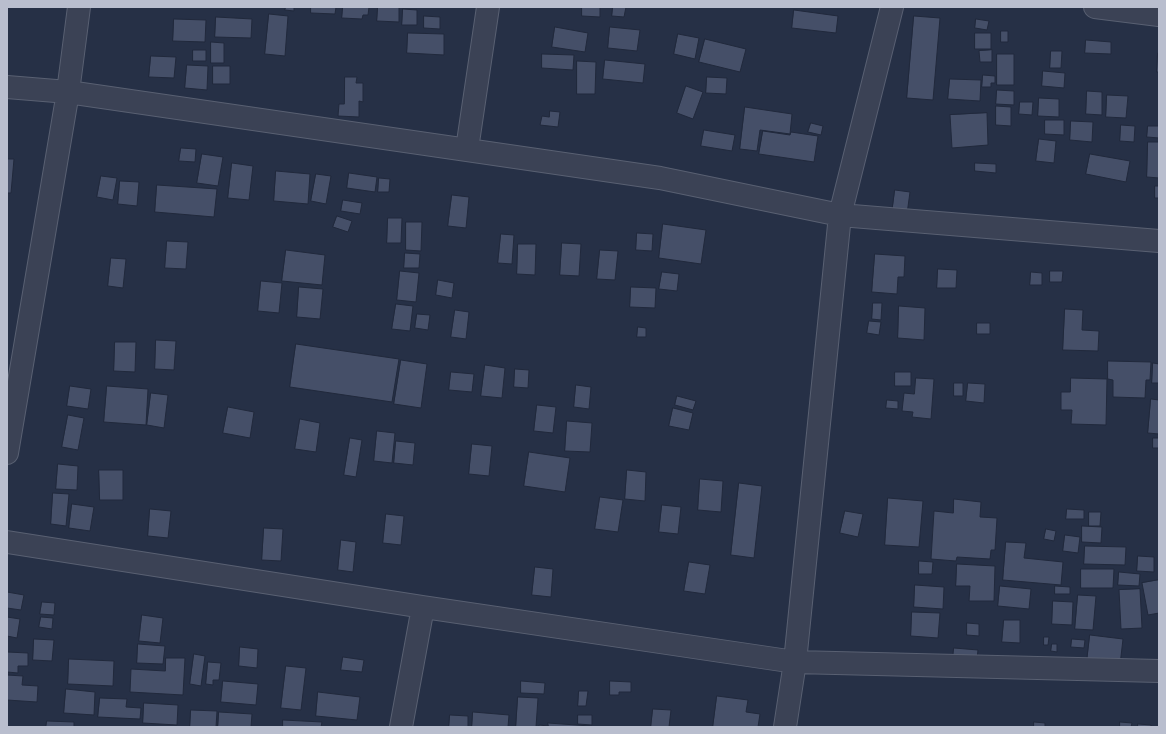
<!DOCTYPE html>
<html>
<head>
<meta charset="utf-8">
<style>
  body { margin:0 }
  #map { position:relative; width:1166px; height:734px; overflow:hidden; background:#263046; font-family:"PT Sans",sans-serif }
  canvas { display:block }
  .frame { position:absolute; inset:0; border:8px solid #b9bece; pointer-events:none }
</style>
</head>
<body>
<div id="map">
<canvas width="1166" height="734"></canvas>
<div class="frame"></div>
</div>
<script>
const ctx = document.querySelector('canvas').getContext('2d');
ctx.lineJoin = 'round';
function paint(path, color) { ctx.fillStyle = color; ctx.fill(path, 'evenodd'); }
function trace(path, color, width, dash) { ctx.strokeStyle = color; ctx.lineWidth = width; ctx.lineCap = dash ? 'butt' : 'round'; ctx.setLineDash(dash || []); ctx.stroke(path); }
const building = new Path2D(`
  M286 7H294V11L285 10Z
  M311 7H336L335 14 311 13Z
  M343 7H369L368 15H363L362 19 342 18Z
  M378 7H399V22L377 21Z
  M582 7H600V17L582 16Z
  M613 7H626L624 17 612 16Z
  M403 9 417 10V25H402Z
  M794 10 838 16 836 33 792 28Z
  M269 14 288 16 285 56 265 54Z
  M424 16 440 17V29L424 28Z
  M914 16 940 18 933 100 907 98Z
  M216 17 252 19 251 38 215 37Z
  M174 19 206 20 205 42 173 41Z
  M976 19 989 21 987 30 975 28Z
  M555 27 588 33 585 52 552 47Z
  M610 27 640 30 637 51 608 48Z
  M1001 31H1008V42H1001Z
  M408 33 444 34V55L407 53Z
  M975 33H991V49H975Z
  M678 34 699 38 695 59 674 54Z
  M705 39 746 49 740 72 699 62Z
  M1086 40 1111 42V54L1085 53Z
  M211 42 224 43V63H211Z
  M193 50H206V61H193Z
  M992 50V62H980L979 51Z
  M1051 51H1062L1061 68H1050Z
  M1158 53H1159V72H1157Z
  M542 54 574 55 573 70 542 68Z
  M997 54H1014V85H997Z
  M151 56 176 57 174 78 149 77Z
  M605 60 645 64 643 83 603 79Z
  M577 61 596 62 595 94H577Z
  M187 65 208 66 207 90 185 88Z
  M213 66H230V84H213Z
  M1043 71 1065 73 1064 88 1042 86Z
  M983 75 995 76V83H991V87H982Z
  M345 77H357L356 83H363V102L359 101V117L338 116 339 104H344Z
  M707 77 727 78 726 94 706 93Z
  M950 79 981 80 980 101 948 99Z
  M686 86 703 92 693 119 677 113Z
  M997 90 1014 91V105L996 104Z
  M1087 91 1102 92V115L1086 114Z
  M1107 95 1128 96 1126 118 1106 117Z
  M1039 98 1059 99V117L1038 116Z
  M1020 102H1033L1032 115 1019 114Z
  M996 106 1011 107V126L996 125Z
  M745 107 792 114 790 134 760 130 757 151 740 149Z
  M550 111 560 112 558 127 540 125 542 116 549 117Z
  M987 113 988 145 952 148 950 115Z
  M1045 120H1064V135L1045 134Z
  M1071 121 1093 122 1092 142 1070 140Z
  M811 123 823 126 821 135 808 132Z
  M1121 125 1135 126 1134 142 1120 141Z
  M1148 126H1159V138L1147 137Z
  M704 130 735 135 732 151 701 146Z
  M763 131 790 135 791 132 818 136 814 162 759 154Z
  M1039 139 1056 141 1054 163 1036 161Z
  M1148 142H1159V178L1147 177Z
  M181 148 196 149 195 162 179 161Z
  M202 154 223 157 218 186 197 183Z
  M1090 154 1130 161 1126 182 1086 174Z
  M7 159H14L11 193H7Z
  M232 163 253 166 249 200 228 198Z
  M975 163 996 164V173L975 171Z
  M276 171 310 174 308 204 274 201Z
  M349 173 377 177 375 192 347 188Z
  M316 174 331 176 326 204 311 201Z
  M101 176 117 178 113 200 97 197Z
  M379 178 390 179 389 192H378Z
  M120 181 139 182 137 206 118 204Z
  M157 185 217 189 214 217 155 212Z
  M1155 186H1159V198H1155Z
  M895 190 910 192 907 214 892 213Z
  M452 195 469 197 466 228 448 226Z
  M343 200 362 203 360 214 341 211Z
  M337 216 352 221 348 232 333 227Z
  M388 218H402L401 243H387Z
  M406 222H422L421 251 406 250Z
  M663 224 706 230 701 264 659 258Z
  M637 233 653 234 652 251 636 250Z
  M501 234 514 235 512 264 498 263Z
  M167 241 188 242 186 269 165 268Z
  M562 243 581 244 579 276 560 275Z
  M518 244H536L535 275 517 274Z
  M286 250 325 255 322 285 282 281Z
  M600 250 618 251 615 280 597 279Z
  M405 253 420 254 419 268H404Z
  M875 254 905 256 904 277H898L897 294 872 292Z
  M111 258 126 259 123 288 108 286Z
  M938 269 957 270 956 288H937Z
  M400 271 419 273 416 302 397 300Z
  M1050 271H1063L1062 282H1050Z
  M662 272 679 274 677 291 659 289Z
  M1031 272 1042 273V285H1030Z
  M438 280 454 283 452 298 436 295Z
  M261 281 282 283 279 313 258 311Z
  M299 287 323 289 320 319 297 317Z
  M631 287 656 288 655 308 630 307Z
  M873 303H882L881 320 872 319Z
  M396 304 413 306 410 331 392 329Z
  M899 306 925 308 924 340 898 338Z
  M1065 309 1083 310 1082 330 1099 331 1098 351 1063 350Z
  M455 310 469 312 466 339 451 337Z
  M417 314 430 315 428 330 415 328Z
  M869 321 881 322 879 335 867 333Z
  M977 323H990V334H977Z
  M638 327 646 328V337H637Z
  M156 340 176 341 174 370 155 369Z
  M115 342H136L135 372 114 371Z
  M296 344 399 359 392 402 290 387Z
  M401 360 427 364 421 408 394 404Z
  M1108 361 1151 362 1150 380H1146L1145 398 1113 397V380L1108 379Z
  M1153 363 1159 364V383H1152Z
  M485 365 505 368 502 398 481 396Z
  M515 369 529 370 528 388 514 387Z
  M451 372 474 374 472 392 449 390Z
  M895 372H911V386H895Z
  M916 378 934 379 931 419 912 417 913 412 902 411 904 393 914 394Z
  M1071 378 1107 379 1106 425 1071 424 1072 410H1061V392H1070Z
  M954 383H963V396H954Z
  M968 383 985 384 984 403 966 401Z
  M576 385 591 387 589 409 574 407Z
  M70 386 91 389 88 409 67 406Z
  M107 386 148 389 146 425 104 422Z
  M151 393 168 395 164 428 147 425Z
  M677 396 696 401 693 410 675 405Z
  M1151 399 1159 400V434L1148 433Z
  M887 400 898 401V409L886 408Z
  M537 405 556 407 553 433 534 431Z
  M228 407 254 412 250 438 223 433Z
  M673 408 693 413 689 430 669 426Z
  M68 415 84 418 78 450 62 447Z
  M300 419 320 423 316 452 295 449Z
  M567 421 592 423 590 452 565 451Z
  M377 431 395 433 392 463 374 461Z
  M350 438 362 440 356 477 344 475Z
  M1153 438H1159V448H1153Z
  M396 441 415 443 413 465 394 463Z
  M472 444 492 446 489 476 469 474Z
  M529 452 570 458 565 492 524 486Z
  M58 464 78 466 77 490 56 489Z
  M99 470H123V500H100Z
  M627 470 646 472 645 501 625 499Z
  M700 479 723 481 721 512 698 510Z
  M739 483 762 486 754 558 731 555Z
  M53 493 69 494 66 526 51 524Z
  M600 497 623 500 618 532 595 529Z
  M888 498 923 501 919 547 885 545Z
  M954 499 981 502 980 517 997 518 995 550H991L990 559 957 557 956 561 931 559 934 511 953 513Z
  M72 504 94 507 90 531 69 528Z
  M662 505 681 507 678 534 659 532Z
  M150 509 171 511 168 538 148 536Z
  M1067 509 1084 510V519H1066Z
  M845 511 863 514 858 537 840 533Z
  M1089 512H1101L1100 526H1089Z
  M386 514 404 516 401 545 383 543Z
  M1082 526 1102 527 1101 543 1082 542Z
  M264 528 283 529 281 561 262 560Z
  M1046 529 1056 531 1054 541 1044 539Z
  M1065 535 1080 537 1078 553 1063 551Z
  M341 540 356 542 353 572 338 570Z
  M1006 542 1026 543 1024 558 1063 562 1061 585 1003 580Z
  M1085 546 1126 547 1125 565 1084 564Z
  M1138 556 1154 557V572L1137 571Z
  M919 561 933 562 932 574H919Z
  M689 562 710 565 705 594 684 591Z
  M957 564 995 566 994 601H969L970 586H956Z
  M535 567 553 569 551 597 532 595Z
  M1081 569H1114L1113 588H1081Z
  M1119 572 1140 574 1139 586 1118 585Z
  M1159 580V613L1148 615 1142 583Z
  M915 585 944 587 943 609 914 607Z
  M1000 586 1031 589 1029 609 998 606Z
  M1055 586 1070 587V594H1055Z
  M1140 589 1142 628 1121 629 1119 590Z
  M7 592 24 595 21 610 7 608Z
  M1078 595 1096 596 1093 630 1075 629Z
  M1053 601 1073 602 1072 625 1052 624Z
  M42 602 55 603 54 615 40 614Z
  M912 612 940 613 938 638 911 636Z
  M142 615 163 618 160 643 139 641Z
  M7 617 20 619 17 638 7 636Z
  M41 617 53 618 52 629 39 627Z
  M1004 620H1020V643L1002 642Z
  M967 623 979 624V636L967 635Z
  M1090 635 1123 639 1120 665 1087 661Z
  M1044 637H1049L1048 645H1044Z
  M34 639 54 640 52 661 33 660Z
  M1072 639 1085 640 1084 648 1071 647Z
  M138 644 165 646 163 664 137 663Z
  M1052 644H1057V652L1051 651Z
  M240 647 258 649 257 668 239 666Z
  M954 648 978 650 977 659 953 657Z
  M7 652 28 653V666H18V673L7 672Z
  M194 654 205 656 201 686 190 684Z
  M343 657 364 660 362 672 341 670Z
  M166 658H185L183 695 130 692 131 669 165 671Z
  M69 659 114 661 113 686 68 684Z
  M208 662 221 663 219 680H213V685L206 684Z
  M286 666 306 668 301 710 281 708Z
  M7 675 23 676 22 685 38 686 37 702 7 700Z
  M223 681 258 684 256 705 221 702Z
  M521 681 545 683 544 694 521 693Z
  M610 681 631 682V692H619V695H610Z
  M66 689 95 692 94 715 64 713Z
  M579 691H588L586 706H578Z
  M318 692 360 697 357 720 316 716Z
  M717 696 748 700 746 712 760 714 758 727H713Z
  M518 697 538 698 536 727H516Z
  M100 698 127 699 126 707 141 708 140 719 98 717Z
  M144 703 178 705 177 725 143 723Z
  M653 709 671 710 669 727H651Z
  M191 710 217 711 216 727H190Z
  M219 712 252 714 251 727H218Z
  M473 712 509 715 508 727H472Z
  M450 715 468 716V727H449Z
  M578 715H592V725L578 724Z
  M283 720 322 722 321 727H283Z
  M47 721 74 722V727H46Z
  M1034 722 1045 723V727H1034Z
  M1120 722 1132 723 1131 727H1120Z
  M548 723 590 726V727H539V725L548 726Z
  M1138 724 1151 725V727H1138Z`);
const street = new Path2D(`
  M1095 7 1159 15
  M7 87 68 92 660 178 840 215 1159 241
  M467 149 488 7
  M7 453 68 92 79 7
  M7 542 423 607 795 662 1159 671
  M401 727 423 607
  M785 727 795 662 840 215 892 7`);
paint(building, '#454f68');
trace(building, '#21293c', 1);
trace(street, '#596072', 24);
trace(street, '#3b4255', 22);
</script>
</body>
</html>
